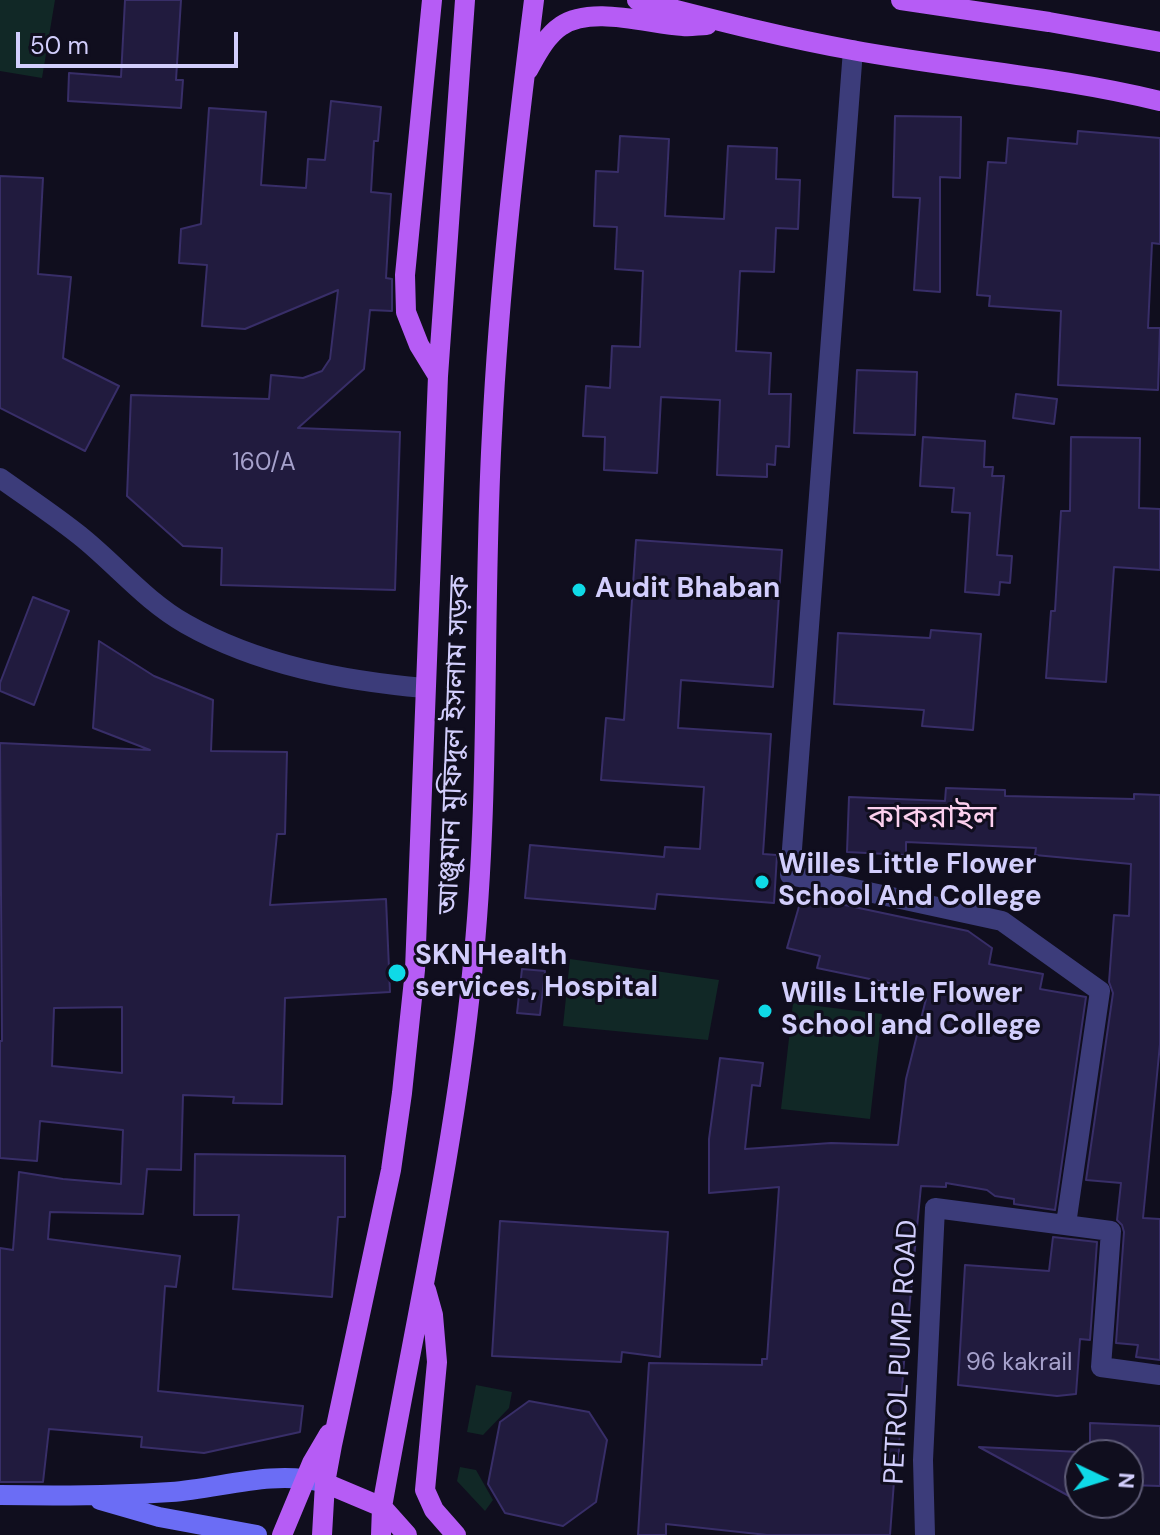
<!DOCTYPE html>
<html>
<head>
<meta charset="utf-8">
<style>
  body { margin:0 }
  #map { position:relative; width:1160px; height:1535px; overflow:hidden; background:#100e1e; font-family:"DM Sans",sans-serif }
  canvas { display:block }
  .north { position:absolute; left:1064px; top:1439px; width:80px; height:80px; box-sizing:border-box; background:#100e1e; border:2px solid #5e5b77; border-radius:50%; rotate:94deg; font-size:22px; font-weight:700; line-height:32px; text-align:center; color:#d2cefc }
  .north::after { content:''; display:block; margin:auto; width:28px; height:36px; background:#0fdae7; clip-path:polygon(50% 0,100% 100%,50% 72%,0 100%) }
  .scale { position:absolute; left:16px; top:32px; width:222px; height:36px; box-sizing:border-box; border:4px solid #d2cefc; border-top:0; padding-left:10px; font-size:24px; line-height:28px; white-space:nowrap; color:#d2cefc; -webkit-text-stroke:6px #100e1e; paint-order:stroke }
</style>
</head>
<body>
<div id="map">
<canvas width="1160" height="1535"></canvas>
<div class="north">N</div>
<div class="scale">50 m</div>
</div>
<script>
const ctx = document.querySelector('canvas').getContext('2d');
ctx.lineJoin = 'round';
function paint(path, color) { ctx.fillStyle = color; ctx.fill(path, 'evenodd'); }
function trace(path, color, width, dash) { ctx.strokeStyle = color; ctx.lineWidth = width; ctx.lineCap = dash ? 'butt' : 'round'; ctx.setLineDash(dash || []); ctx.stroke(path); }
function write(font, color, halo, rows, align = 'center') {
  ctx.font = font + ' "DM Sans","Noto Sans Bengali",sans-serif'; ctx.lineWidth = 6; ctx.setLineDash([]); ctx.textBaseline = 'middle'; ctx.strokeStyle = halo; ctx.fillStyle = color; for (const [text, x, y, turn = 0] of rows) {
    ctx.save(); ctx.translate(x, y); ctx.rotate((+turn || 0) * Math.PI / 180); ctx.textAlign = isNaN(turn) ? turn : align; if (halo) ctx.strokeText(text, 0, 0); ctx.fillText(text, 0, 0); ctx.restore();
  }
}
const green = new Path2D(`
  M0 0H55L42 78 0 71Z
  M570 959 719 980 708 1040 563 1026Z
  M793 1003 882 1014 870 1119 781 1109Z
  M476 1385 512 1392 509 1408 483 1435 467 1432Z
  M460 1467 476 1470 493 1500 485 1511 457 1481Z`);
const building = new Path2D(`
  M125 0H181L176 80H183L181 108 68 101 69 73 121 77Z
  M331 101 381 107 378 141H374L371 192 391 194 386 278 392 279V311L370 310 364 369 298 428 400 432 395 590 221 585 222 548 183 546 127 496 131 395 269 399 271 375 303 378 322 371 330 359 338 290 245 329 202 326 207 265 179 263 181 229 201 224 209 108 266 112 261 185 306 188 308 159 325 160Z
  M895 116 961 117 960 178 940 177V292L914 290 920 198 893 197Z
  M1078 131 1160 138V244L1152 243 1148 328H1160L1158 390 1058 385 1061 311 989 306 990 296 977 295 988 162 1006 163 1008 138 1077 144Z
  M620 136 669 139 665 216 724 219 728 146 777 148 776 179 800 180 798 229 776 228 774 272 740 271 736 351 771 353 769 394H791L789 447 776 446 775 465 767 464V477L717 475 720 400 661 397 657 473 604 470 605 437 583 436 586 386 610 388 612 346 640 347 643 271 615 269 617 227 594 226 596 171 618 172Z
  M0 176 43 178 38 274 71 277 63 358 119 386 85 451 0 408Z
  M857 370 917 372 915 435 854 433Z
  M1016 394 1057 399 1054 424 1013 418Z
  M923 437 985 441 984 467H993L992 476H1004L997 555 1012 556 1010 583 1000 582 999 595 965 592 970 513 952 512 954 488 920 486Z
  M1071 437 1140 438 1139 508 1160 509V570L1114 567 1106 682 1046 678 1051 611H1055L1061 511H1070Z
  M636 540 782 550 773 687 681 680 678 728 771 734 763 854 777 855 774 903 657 894 655 909 525 898 530 845 664 857 665 847 700 849 704 787 601 780 606 718 624 720Z
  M33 597 69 611 34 705 0 691V683Z
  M931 630 981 634 973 730 922 726 924 710 834 704 838 633 930 638Z
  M99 641 154 676 213 700 211 751 287 752 285 834H277L270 905 386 899 390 992 285 998 282 1104 233 1103 234 1097 183 1095 181 1170 147 1169 143 1214 50 1212 48 1239 180 1256 176 1287 165 1286 158 1391 303 1406 300 1432 204 1453 141 1447 142 1437 49 1429 43 1482H0V1248L13 1250 19 1172 63 1179 121 1184 123 1130 40 1121 37 1161 0 1158V1041H2L0 743 150 750 93 728ZM122 1007V1073L52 1066 54 1008Z
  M946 788 1005 790V796L1134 799V794L1160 795V1044L1143 1218 1160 1219V1360L1136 1357 1138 1345 1116 1343 1124 1232 1122 1225 1117 1220 1121 1183 1086 1180 1113 993 1109 982 1114 915 1129 916 1131 864 1035 855 1036 848 906 842V855L847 852 849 797 945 801Z
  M802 896 968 931 992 948 989 964 1043 974 1040 989 1086 997 1055 1210 1014 1204V1199L995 1196 987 1190 946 1183V1187L921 1186 903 1373 898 1468H895L890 1535H767L666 1524V1535H638L649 1363 762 1365V1359H767L779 1187 709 1193V1139L720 1058 763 1063 760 1086 752 1085 745 1149 831 1143 898 1145 906 1079 926 999 911 995 913 988 817 968 820 956 787 948Z
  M522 969 545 971 540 1015 517 1013Z
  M195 1154 345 1156V1217H338L332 1297 233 1289 239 1215H194Z
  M500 1221 668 1232 660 1357 622 1352 621 1362 492 1356Z
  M1053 1237 1097 1242 1090 1340 1080 1339 1076 1394 1057 1396 958 1385 965 1265 1049 1271Z
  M529 1401 589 1412 607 1440 596 1502 563 1526 505 1513 488 1484 500 1422Z
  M1090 1423 1160 1426V1486L1128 1485V1455H1090Z
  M979 1447 1080 1452V1502Z`);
const street = new Path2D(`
  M853 50 790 875 1002 921 1100 991 1066 1224
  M0 478C28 498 57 517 84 539 118 567 147 602 186 624 258 665 344 681 425 688
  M925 1535 923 1460 935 1208 1111 1231 1101 1367 1160 1375`);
const secondary = new Path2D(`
  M0 1495C57 1496 114 1496 171 1492 222 1488 271 1470 322 1482
  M100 1500 159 1517 257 1535`);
const primary = new Path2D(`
  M432 0 405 275 406 312 419 345 438 376
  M637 0C708 18 779 37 852 50 954 69 1058 76 1160 101
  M901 0 1049 22 1160 42
  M528 70C537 54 546 36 561 26 591 5 649 24 683 26 691 27 699 25 707 25
  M426 1290 433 1315 437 1362 425 1490 434 1510 456 1535
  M325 1483 382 1507 407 1535
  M282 1535 312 1463 329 1434
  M322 1535 325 1483 332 1445 391 1170 402 1093 415 970 438 376 465 0
  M381 1535 382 1507C413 1330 454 1154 472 974 491 794 482 613 492 433 499 288 516 143 534 0`);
const markers = [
  [579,590,8,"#0fdae7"],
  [762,882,8,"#0fdae7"],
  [397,973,10,"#0fdae7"],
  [765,1011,8,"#0fdae7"]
];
const numberNames = [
  ["160/A",264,464],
  ["96 kakrail",1019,1364]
];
const poiNames = [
  ["Audit Bhaban",595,590],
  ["Willes Little Flower",778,866],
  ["School And College",778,898],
  ["SKN Health",415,957],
  ["services, Hospital",415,989],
  ["Wills Little Flower",781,995],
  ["School and College",781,1027]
];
const streetNames = [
  ["আঞ্জুমান মুফিদুল ইসলাম সড়ক",455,745,-88],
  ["PETROL PUMP ROAD",902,1352,-87]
];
const quarterNames = [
  ["কাকরাইল",932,819]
];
paint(green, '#112826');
paint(building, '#211b3e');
trace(building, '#382e68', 2);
trace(street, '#3c3c7a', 20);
trace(secondary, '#6b6df5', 20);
trace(primary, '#b65cf5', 20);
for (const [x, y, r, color] of markers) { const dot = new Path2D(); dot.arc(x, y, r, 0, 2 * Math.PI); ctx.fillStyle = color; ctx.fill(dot); trace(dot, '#100e1e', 3); }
write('24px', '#a6a1cc', null, numberNames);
write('bold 28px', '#d2cefc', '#100e1e', poiNames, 'left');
write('28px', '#d2cefc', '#100e1e', streetNames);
write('32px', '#fcd0ee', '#100e1e', quarterNames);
</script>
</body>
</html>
